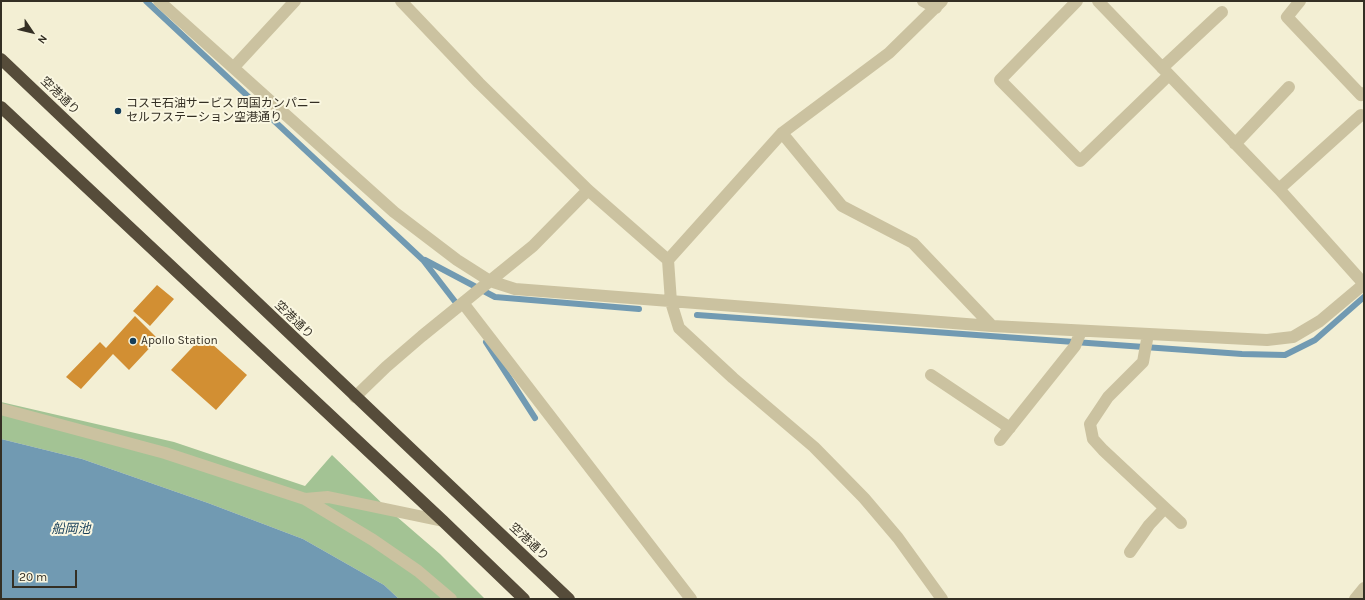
<!DOCTYPE html>
<html>
<head>
<meta charset="utf-8">
<style>
  body { margin:0 }
  #map { position:relative; width:1365px; height:600px; overflow:hidden; background:#f3efd4; font-family:Karla,sans-serif }
  canvas { display:block }
  .frame { position:absolute; inset:0; border:2px solid #342f24; pointer-events:none }
  .north { position:absolute; left:12px; top:12px; width:40px; height:40px; -webkit-text-stroke:3px #faf7e1; paint-order:stroke; rotate:125deg; font-size:11px; font-weight:700; line-height:16px; text-align:center; color:#342f24 }
  .north::after { content:''; display:block; margin:auto; width:14px; height:18px; background:#342f24; clip-path:polygon(50% 0,100% 100%,50% 72%,0 100%) }
  .scale { position:absolute; left:12px; top:570px; width:65px; height:18px; box-sizing:border-box; border:2px solid #342f24; border-top:0; padding-left:5px; font-size:12px; line-height:14px; white-space:nowrap; color:#342f24; -webkit-text-stroke:3px #faf7e1; paint-order:stroke }
</style>
</head>
<body>
<div id="map">
<canvas width="1365" height="600"></canvas>
<div class="frame"></div>
<div class="north">N</div>
<div class="scale">20 m</div>
</div>
<script>
const ctx = document.querySelector('canvas').getContext('2d');
ctx.lineJoin = 'round';
function paint(path, color) { ctx.fillStyle = color; ctx.fill(path, 'evenodd'); }
function trace(path, color, width, dash) { ctx.strokeStyle = color; ctx.lineWidth = width; ctx.lineCap = dash ? 'butt' : 'round'; ctx.setLineDash(dash || []); ctx.stroke(path); }
function write(font, color, halo, rows, align = 'center') {
  ctx.font = font + ' Karla,"Noto Sans JP",sans-serif'; ctx.lineWidth = 4; ctx.setLineDash([]); ctx.textBaseline = 'middle'; ctx.strokeStyle = halo; ctx.fillStyle = color; for (const [text, x, y, turn = 0] of rows) {
    ctx.save(); ctx.translate(x, y); ctx.rotate((+turn || 0) * Math.PI / 180); ctx.textAlign = isNaN(turn) ? turn : align; if (halo) ctx.strokeText(text, 0, 0); ctx.fillText(text, 0, 0); ctx.restore();
  }
}
const green = new Path2D(`
  M1 402 174 442 305 486 332 455 389 510 440 554 485 599H399L384 585 303 539 208 503 82 459 1 439Z`);
const water = new Path2D(`
  M1 439 82 459 208 503 303 539 384 585 399 599H1Z`);
const stream = new Path2D(`
  M146 1 423 260 460 308
  M425 260 495 297 639 309
  M697 315 1242 354 1285 355 1315 340 1364 297
  M486 342 535 418`);
const building = new Path2D(`
  M157 285 174 299 150 326 133 311Z
  M135 316 158 339 129 370 113 354 81 389 66 377 100 342 106 348Z
  M203 336 247 375 216 410 171 370Z`);
const minor = new Path2D(`
  M159 1 394 212 457 260 490 281 515 289 992 326 1267 340 1293 337 1320 321 1364 284
  M401 1 479 83 588 190 668 260 671 302 679 328 733 378 814 447 864 498 898 538 942 599
  M923 1 936 8
  M1077 1 1000 80 1080 161 1169 75
  M1098 1 1279 189 1364 284
  M1300 1 1287 17 1361 95 1364 93
  M234 67 295 1
  M1162 68 1222 12
  M782 133 842 206 913 243 992 326
  M1235 144 1289 87
  M1279 189 1361 115
  M668 260 782 133 889 53 942 1
  M463 303 691 599
  M1148 334 1143 362 1108 397 1090 424 1093 439 1103 450 1181 523
  M931 375 1010 428
  M355 397 386 367 422 336 533 246 588 190
  M1 409 165 453 305 499 328 497 443 521
  M1000 440 1075 346 1081 331
  M305 499 373 540 418 571 451 599
  M1130 552 1149 525 1165 508
  M1355 599 1364 588`);
const highway = new Path2D(`
  M1 59 569 599
  M1 107 443 521 524 599`);
const markers = [
  [118,111,4,"#163e59"],
  [133,341,4,"#163e59"]
];
const streetNames = [
  ["空港通り",60,96,44],
  ["空港通り",294,320,44],
  ["空港通り",529,542,43]
];
const poiNames = [
  ["コスモ石油サービス 四国カンパニー",126,104],
  ["セルフステーション空港通り",126,118],
  ["Apollo Station",141,341]
];
const waterNames = [
  ["船岡池",71,529]
];
paint(green, '#a3c394');
paint(water, '#719ab2');
trace(stream, '#719ab2', 6);
paint(building, '#d28f33');
trace(minor, '#cbc2a0', 12);
trace(highway, '#564c3a', 12);
for (const [x, y, r, color] of markers) { const dot = new Path2D(); dot.arc(x, y, r, 0, 2 * Math.PI); ctx.fillStyle = color; ctx.fill(dot); trace(dot, '#faf7e1', 1.5); }
write('12px', '#342f24', '#faf7e1', streetNames);
write('12px', '#342f24', '#faf7e1', poiNames, 'left');
write('italic 13px', '#163e59', '#faf7e1', waterNames);
</script>
</body>
</html>
